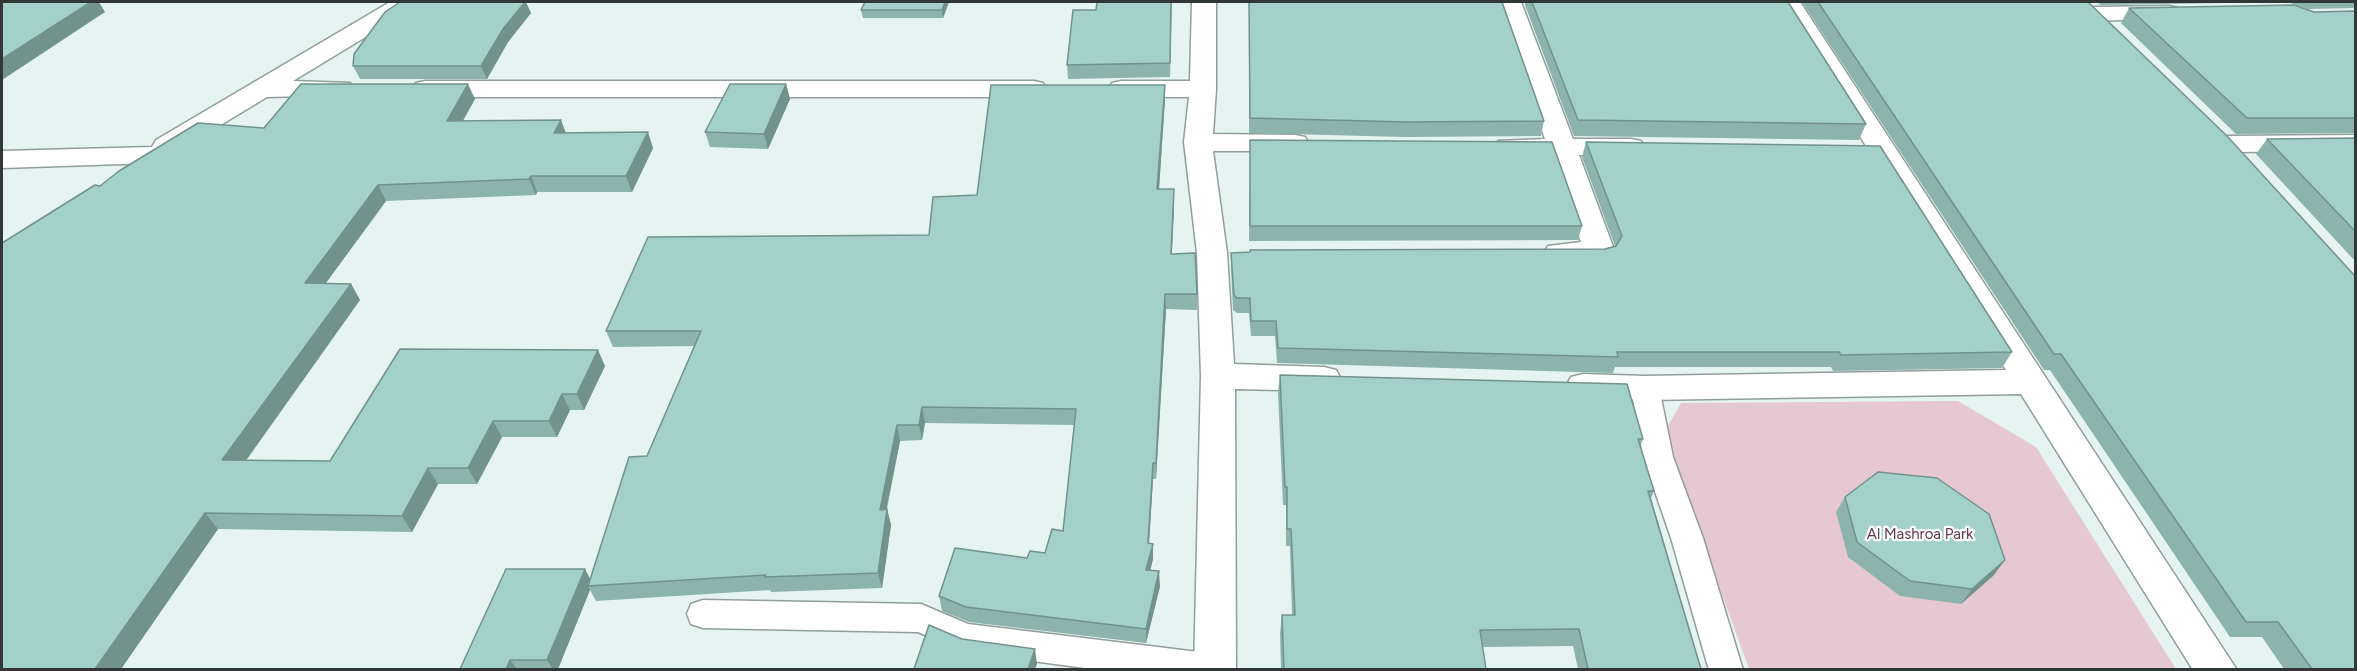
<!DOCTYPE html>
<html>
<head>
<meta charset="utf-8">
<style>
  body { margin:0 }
  #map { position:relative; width:2357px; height:671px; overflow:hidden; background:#e5f4f1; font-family:Figtree,sans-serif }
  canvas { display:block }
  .frame { position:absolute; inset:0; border:3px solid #313736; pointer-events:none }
</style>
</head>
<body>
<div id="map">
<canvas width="2357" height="671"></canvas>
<div class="frame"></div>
</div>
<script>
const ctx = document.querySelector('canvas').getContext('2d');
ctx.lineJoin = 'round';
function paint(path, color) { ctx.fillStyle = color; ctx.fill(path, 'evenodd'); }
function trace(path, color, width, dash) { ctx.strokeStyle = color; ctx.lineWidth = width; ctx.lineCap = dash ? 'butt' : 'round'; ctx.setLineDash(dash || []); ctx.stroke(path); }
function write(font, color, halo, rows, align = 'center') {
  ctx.font = font + ' Figtree,sans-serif'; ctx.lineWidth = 4.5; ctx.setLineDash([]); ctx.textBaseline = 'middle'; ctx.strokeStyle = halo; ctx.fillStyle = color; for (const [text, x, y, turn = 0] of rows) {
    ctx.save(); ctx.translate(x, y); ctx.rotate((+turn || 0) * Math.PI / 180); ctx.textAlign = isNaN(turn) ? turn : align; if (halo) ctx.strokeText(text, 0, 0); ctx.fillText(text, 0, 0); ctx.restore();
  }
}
const green = new Path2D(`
  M1958 401 2036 447 2176 669H1749L1664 433 1681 403Z`);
const lane = new Path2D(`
  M1645 378 1655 381 1659 388 1673 457 1703 538 1743 670H1709L1671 538 1643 457 1631 388 1635 381Z
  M703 600 921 604 968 624 1215 654 1227 658 1232 669 1100 670 965 652 918 632 703 628 691 624 687 614 691 604Z`);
const street = new Path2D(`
  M390 2H418L415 7 293 81 350 83 354 89 350 95 267 97 176 152 166 154 162 161 152 163 2 168V151L152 147 156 140Z
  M1192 2H1216V89L1213 134 1295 135 1305 137 1309 143 1305 149 1295 151H1213L1227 253 1234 364 1324 367 1336 370 1341 379 1336 388 1324 391 1235 389 1236 670H1194L1201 376 1197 253 1184 142 1189 97H1121L1112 95 1108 89 1112 83 1121 81H1190Z
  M1497 2H1521L1573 139H1631L1641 141 1645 147 1641 153 1579 155 1615 252 1611 259 1559 263 1548 260 1544 253 1548 246 1581 242 1551 155 1498 153 1494 147 1498 141 1545 139Z
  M1776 2H1800L2237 670H2193L2021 394 1645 400 1583 398 1571 395 1566 386 1571 377 1583 374 1645 376 2006 370Z
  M2169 6 2178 8 2181 13 2178 18 2094 21 2085 19 2082 14 2085 9 2094 7Z
  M425 81H1034L1043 83 1047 89 1043 95 1034 97H425L416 95 412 89 416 83Z
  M2356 135V151L2228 152 2218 150 2214 144 2218 138 2228 136Z`);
const wall = new Path2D(`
  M949 2 943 18H863L861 10Z
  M1172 2 1170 77 1068 79 1067 65 1096 10Z
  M1249 2H1502L1544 121 1541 136 1405 137 1249 133Z
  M1525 2H1532L1866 124 1859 140 1574 136 1525 5Z
  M1802 2H2088L2355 669H2284L2262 637H2230L2050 370H2044Z
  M2096 2H2355V8L2308 9 2288 2 2101 5Z
  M2129 8 2314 12 2355 11V133L2236 134 2121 23Z
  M531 13 508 42 487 79H360L353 66Z
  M786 84 790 99 768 149 710 147 705 132Z
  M1165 85V99L1159 189 1174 205 1172 254 1197 294V310L1166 309 1156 479H1153L1149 543 1153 544V559L1150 570 1160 586 1146 643 969 622 942 611 939 596 1027 558 1045 553 1063 531 1074 425 925 423 922 440 900 441 887 509 891 525 882 588 771 592 770 590 596 601 590 590 558 669H460L590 579 647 456 694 346 613 347 606 331 929 235 977 195Z
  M475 99 463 121 561 120 565 133 653 148 632 192H537L536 195 386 201 326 283 351 284 360 300 246 460 330 461 605 366 584 410H570L557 437H502L477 484H438L412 532 218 529 121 669 100 186 264 128Z
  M2355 138V261L2256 154 2267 139Z
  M1250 140 1582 226 1578 240 1249 241Z
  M1586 142 2012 352 2002 368 1833 371 1831 367H1615L1613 373 1277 363 1275 336H1251L1249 313H1237L1233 310 1231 268V253L1605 249 1615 246 1582 157Z
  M1280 375 1643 439 1640 447 1654 491 1651 498 1701 669H1578L1573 646 1482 647 1486 669H1281L1280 633 1282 615H1292L1290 546H1286V505H1283L1278 392Z
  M1845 497 1994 575 1961 604 1900 596 1848 557 1836 512Z`);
const shadedWall = new Path2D(`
  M91 2H99L105 12 2 80V59Z
  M525 2H526L531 13 508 42 487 79 481 66 503 29Z
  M945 2H949L943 18 942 10Z
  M468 84 475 99 454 136 447 121Z
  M786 84 790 99 768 149 764 134Z
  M1165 85V99L1158 204 1157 189Z
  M561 120 567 136 554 133Z
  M648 132 653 148 632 192 626 176Z
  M531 176 537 192 536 195 529 179Z
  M378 185 386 201 314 299 305 283Z
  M1174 189V205L1171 269V254Z
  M351 284 360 300 235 476 222 460Z
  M1165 294 1166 309 1156 479V463Z
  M598 350 605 366 584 410 577 394Z
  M562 394 570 410 557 437 549 421Z
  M922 407 925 423 922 440 919 425Z
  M493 421 502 437 477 484 468 468Z
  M897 425 900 441 883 525 880 510Z
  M1153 463V479L1148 558V543Z
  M428 468 438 484 412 532 402 516Z
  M887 509 891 525 882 588 878 573Z
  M205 513 218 529 121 669H95Z
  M1153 544V559L1147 585 1146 570Z
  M2005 560 1994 575 1961 604 1972 589Z
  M585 569 593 584 588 586 590 590 558 669H553L547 660Z
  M1159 571 1160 586 1146 643V629Z
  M1035 649 1037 664 1035 669H1028Z
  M510 660 517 669H506Z`);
const building = new Path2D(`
  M2 2H91L2 59Z
  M400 2H525L503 29 481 66H353L354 54 385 12Z
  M865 2H945L942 10H861Z
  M1097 2H1171L1170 63 1067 65 1073 10H1096Z
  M1249 2H1502L1544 121 1407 122 1250 118Z
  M1532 2H1788L1866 124 1578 120Z
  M1818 2H2088L2227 136 2355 276V669H2312L2278 622H2246L2061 354H2054Z
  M2294 5 2314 12 2355 11V118H2247L2129 8Z
  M301 84H468L447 121 561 120 554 133 648 132 626 176H531L529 179 378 185 305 283 351 284 222 460 330 461 400 349 598 350 577 394H562L549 421H493L468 468H428L402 516 205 513 95 669H2V243L95 185 100 186 119 171 198 123 264 128Z
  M730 84H786L764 134 705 132Z
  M991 85H1165L1157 189H1174L1171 254 1195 253 1197 294H1165L1156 463H1153L1148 543 1153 544 1146 570 1159 571 1146 629 966 607 939 596 955 548 1027 558 1030 551 1045 553 1052 529 1063 531 1076 409 922 407 919 425H897L880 510 887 509 878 573 765 577 766 575 588 586 629 457 647 456 701 331H606L648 237 929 235 933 197 977 195Z
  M2355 138V231L2267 139Z
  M1250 140 1552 142 1582 226H1250Z
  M1586 142 1880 146 2012 352 1841 355 1839 352H1617L1618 357 1278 348 1276 321H1251L1250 298H1237L1234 295 1231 253 1250 252V250L1605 249 1616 246 1622 236Z
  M1280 375 1627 384 1643 439H1638L1654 491H1648L1701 669H1588L1579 629 1480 630 1486 669H1284L1282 615H1295L1291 529H1287V487H1285Z
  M1878 472 1937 478 1989 514 2005 560 1972 589 1910 581 1857 542 1845 497Z
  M506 569H585L547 660H510L506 669H460Z
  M929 625 962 639 1035 649 1028 669H914Z`);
const parkNames = [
  ["Al Mashroa Park",1920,535]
];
paint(green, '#e5c8d2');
trace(lane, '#919e9b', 3);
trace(street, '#919e9b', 3);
paint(lane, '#fff');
paint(street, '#fff');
paint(wall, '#8cb3ac');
paint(shadedWall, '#72928c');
paint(building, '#a3d0c8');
trace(building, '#72928c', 1.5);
write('15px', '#69354c', '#f9fffd', parkNames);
</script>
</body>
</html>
